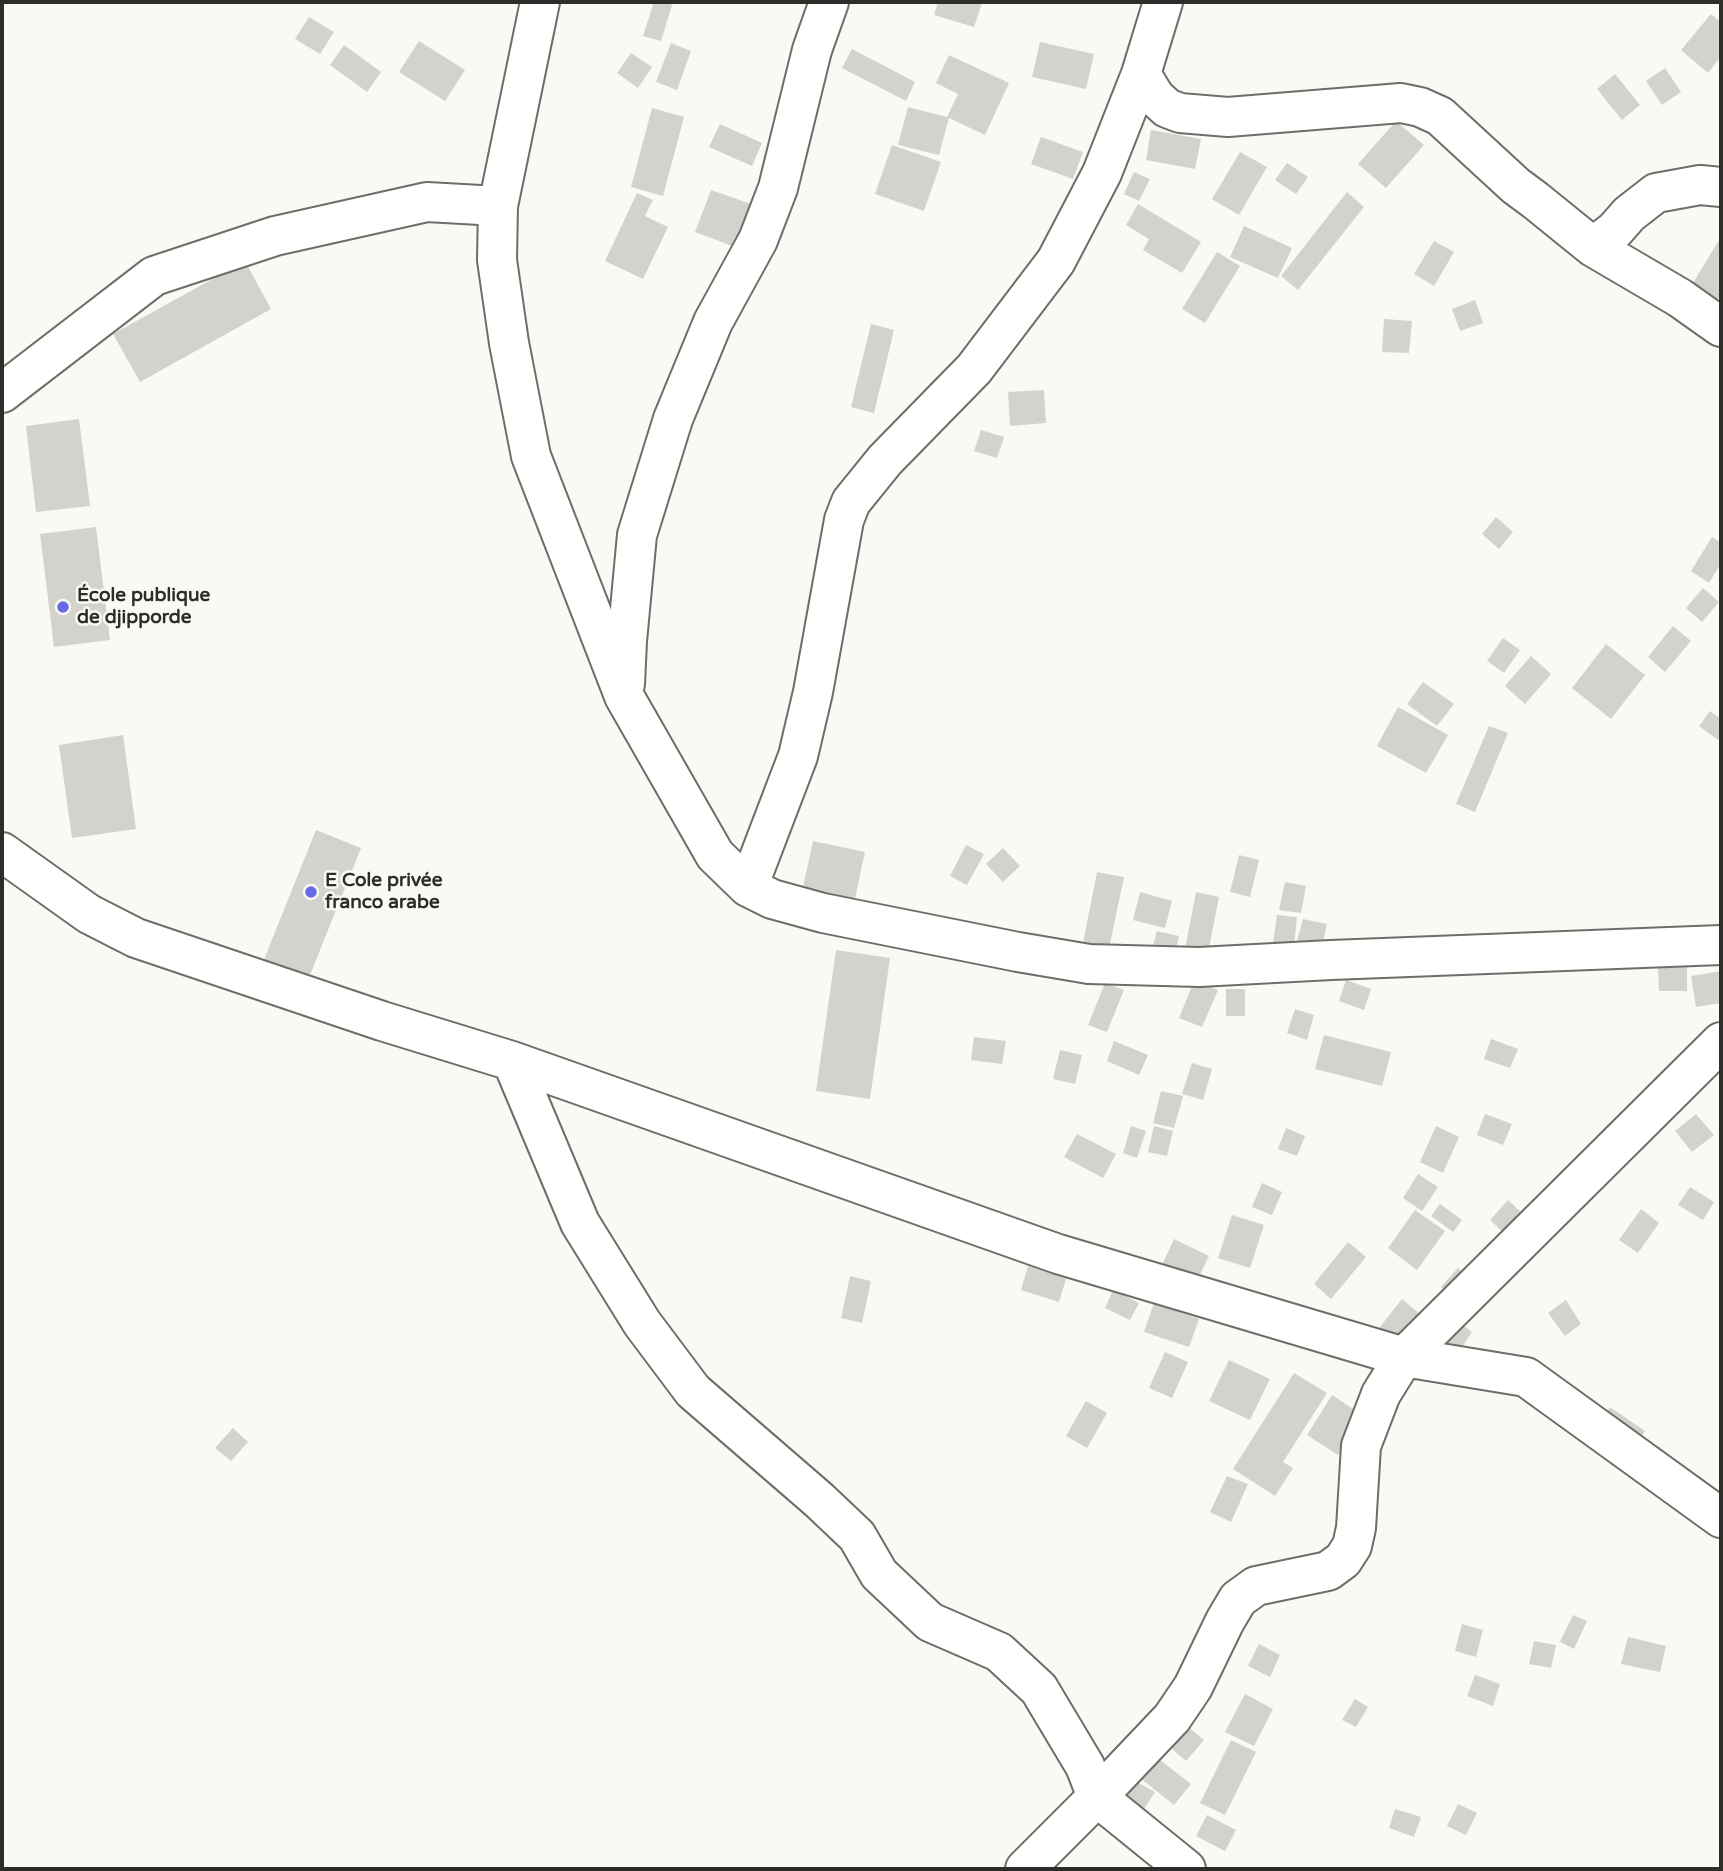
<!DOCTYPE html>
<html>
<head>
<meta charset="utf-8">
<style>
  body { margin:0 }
  #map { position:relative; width:1723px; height:1871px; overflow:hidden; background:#fbf9f3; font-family:"Varela Round",sans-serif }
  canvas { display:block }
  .frame { position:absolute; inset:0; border:4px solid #2d2d2a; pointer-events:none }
</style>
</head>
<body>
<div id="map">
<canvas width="1723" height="1871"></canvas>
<div class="frame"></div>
</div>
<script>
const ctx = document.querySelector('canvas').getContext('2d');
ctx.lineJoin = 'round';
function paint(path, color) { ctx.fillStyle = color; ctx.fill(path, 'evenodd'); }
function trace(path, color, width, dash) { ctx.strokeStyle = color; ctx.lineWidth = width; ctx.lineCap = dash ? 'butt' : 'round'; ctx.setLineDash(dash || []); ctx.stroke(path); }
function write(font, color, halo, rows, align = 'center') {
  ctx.font = font + ' "Varela Round",sans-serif'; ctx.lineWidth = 5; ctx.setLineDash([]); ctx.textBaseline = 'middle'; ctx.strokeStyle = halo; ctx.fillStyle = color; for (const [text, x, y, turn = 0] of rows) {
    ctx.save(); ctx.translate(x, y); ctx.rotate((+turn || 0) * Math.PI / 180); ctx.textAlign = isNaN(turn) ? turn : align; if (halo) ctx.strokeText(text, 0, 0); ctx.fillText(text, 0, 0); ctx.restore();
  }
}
const building = new Path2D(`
  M654 2H673L661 41 643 36Z
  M938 2 982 3 974 27 934 15Z
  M1711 14 1721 22V56L1708 73 1681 50Z
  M309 17 334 32 320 54 295 39Z
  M419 41 465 70 445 101 399 72Z
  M1040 42 1094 54 1086 89 1032 77Z
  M671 43 691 51 677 90 656 82Z
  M344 45 381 72 367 92 330 65Z
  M852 49 915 82 906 101 842 68Z
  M631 53 652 67 638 88 617 73Z
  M949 55 1009 83 985 135 949 118 939 155 898 145 908 107 947 117 958 94 936 83Z
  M1665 68 1681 92 1662 105 1646 81Z
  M1615 74 1640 105 1622 120 1597 89Z
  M652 108 684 117 663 196 631 187Z
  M1396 121 1424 145 1386 188 1358 164Z
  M720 124 762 143 752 166 709 147Z
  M1151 130 1201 139 1195 169 1146 160Z
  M1041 137 1083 152 1073 179 1031 164Z
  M892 145 941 162 924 211 875 194Z
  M1240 152 1267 167 1239 215 1212 199Z
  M1287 163 1308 177 1296 194 1275 180Z
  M1134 172 1150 179 1139 201 1124 194Z
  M711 190 751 204 735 247 695 232Z
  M1347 192 1364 207 1298 290 1281 276Z
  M637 193 653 200 645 216 668 227 643 279 605 261Z
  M1138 204 1201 242 1182 273 1143 250 1149 239 1126 225Z
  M1244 226 1292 248 1278 278 1230 257Z
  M1721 237V293L1717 301 1691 286Z
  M1434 241 1454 252 1434 286 1414 274Z
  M1217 252 1240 266 1205 323 1182 309Z
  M245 261 271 309 140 382 113 334Z
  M1475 300 1483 323 1460 331 1452 309Z
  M1384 319 1412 321 1409 353 1382 352Z
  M871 324 894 330 874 413 851 407Z
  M1044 390 1046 423 1010 426 1008 392Z
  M79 419 90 506 36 512 26 426Z
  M981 430 1004 437 997 458 974 451Z
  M1496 517 1513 532 1499 549 1482 534Z
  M96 527 110 640 54 647 40 534Z
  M1712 537 1721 543V563L1709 583 1691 571Z
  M1703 588 1719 602 1702 622 1686 608Z
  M1673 626 1691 641 1665 672 1648 657Z
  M1503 638 1520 650 1504 673 1487 661Z
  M1606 644 1645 675 1611 719 1572 688Z
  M1531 656 1551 674 1525 704 1505 686Z
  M1423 682 1454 704 1437 726 1407 704Z
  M1398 707 1448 735 1426 773 1377 746Z
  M1710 711 1721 719V736L1718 740 1699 726Z
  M1489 726 1508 733 1475 812 1456 804Z
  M123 735 136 829 72 838 59 745Z
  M316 830 361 848 306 985 261 967Z
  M813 841 865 852 852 912 800 901Z
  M966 845 984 854 967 885 950 876Z
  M1003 848 1020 866 1003 882 986 864Z
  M1239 855 1259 860 1250 897 1230 892Z
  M1097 872 1124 877 1107 958 1081 953Z
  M1285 882 1306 886 1301 913 1279 910Z
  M1140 892 1172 901 1165 928 1133 920Z
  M1196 892 1219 897 1207 958 1184 954Z
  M1277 915 1297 917 1294 945 1273 943Z
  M1303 919 1327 924 1322 947 1297 941Z
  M1157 931 1179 936 1173 962 1150 956Z
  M836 950 890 958 870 1099 816 1091Z
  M1687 967V991H1659L1658 968Z
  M1721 971V1003L1696 1007 1691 976Z
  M1346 980 1371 989 1364 1010 1339 1001Z
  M1194 981 1218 990 1202 1027 1179 1018Z
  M1105 983 1124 990 1107 1032 1088 1025Z
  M1226 989H1245V1016H1226Z
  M1295 1009 1314 1015 1307 1040 1287 1033Z
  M1324 1035 1391 1052 1382 1086 1315 1069Z
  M974 1037 1006 1041 1002 1064 971 1060Z
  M1491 1039 1518 1049 1510 1068 1484 1059Z
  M1114 1041 1148 1055 1139 1075 1107 1061Z
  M1060 1050 1082 1055 1075 1084 1053 1079Z
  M1192 1063 1212 1069 1203 1100 1182 1094Z
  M1161 1091 1183 1096 1174 1128 1153 1123Z
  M1485 1114 1512 1124 1503 1145 1477 1135Z
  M1696 1114 1714 1135 1692 1152 1675 1131Z
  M1131 1126 1146 1131 1137 1158 1123 1153Z
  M1154 1126 1173 1131 1167 1156 1148 1152Z
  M1436 1126 1459 1137 1443 1173 1420 1162Z
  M1286 1128 1305 1136 1297 1156 1278 1149Z
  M1077 1134 1116 1154 1103 1178 1064 1157Z
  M1418 1174 1438 1187 1422 1211 1403 1198Z
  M1262 1183 1282 1192 1272 1215 1252 1207Z
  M1690 1187 1714 1202 1703 1220 1678 1205Z
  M1508 1200 1523 1214 1505 1234 1490 1220Z
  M1440 1204 1462 1220 1453 1232 1431 1216Z
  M1641 1209 1659 1223 1638 1253 1619 1240Z
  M1415 1210 1445 1231 1417 1270 1388 1248Z
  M1232 1215 1264 1225 1250 1268 1218 1258Z
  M1174 1239 1209 1256 1197 1281 1162 1265Z
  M1348 1242 1366 1257 1331 1299 1314 1284Z
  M1028 1266 1066 1279 1059 1302 1021 1290Z
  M1458 1268 1471 1280 1454 1299 1441 1287Z
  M850 1276 871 1281 862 1323 841 1318Z
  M1113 1290 1139 1303 1130 1320 1105 1308Z
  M1402 1299 1427 1320 1403 1348 1379 1328Z
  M1566 1300 1581 1324 1565 1336 1548 1313Z
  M1154 1303 1199 1319 1189 1347 1144 1332Z
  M1454 1319 1472 1332 1456 1356 1437 1343Z
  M1165 1352 1188 1362 1172 1398 1149 1388Z
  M1229 1360 1270 1379 1250 1420 1209 1401Z
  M1294 1373 1327 1393 1283 1462 1293 1468 1275 1496 1233 1469Z
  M1332 1395 1364 1416 1338 1455 1307 1435Z
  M1086 1401 1107 1413 1087 1448 1066 1436Z
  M1610 1407 1645 1431 1632 1450 1597 1427Z
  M233 1428 248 1442 231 1461 215 1448Z
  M1227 1476 1248 1484 1231 1522 1210 1512Z
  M1573 1615 1587 1621 1574 1649 1560 1642Z
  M1462 1624 1483 1630 1476 1657 1455 1651Z
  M1628 1637 1666 1646 1660 1672 1621 1664Z
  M1534 1641 1556 1645 1551 1668 1529 1664Z
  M1259 1644 1280 1655 1270 1677 1248 1666Z
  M1475 1675 1500 1684 1493 1706 1467 1696Z
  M1245 1694 1273 1709 1254 1746 1225 1732Z
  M1355 1699 1368 1707 1356 1727 1342 1720Z
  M1181 1721 1204 1740 1186 1761 1164 1742Z
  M1231 1740 1256 1752 1225 1815 1200 1803Z
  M1151 1753 1191 1784 1174 1805 1135 1774Z
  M1133 1780 1155 1792 1144 1809 1123 1797Z
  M1458 1804 1477 1813 1466 1835 1447 1826Z
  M1395 1809 1421 1817 1414 1837 1389 1828Z
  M1207 1815 1236 1830 1225 1851 1196 1836Z`);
const minor = new Path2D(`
  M540 2 498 206 497 260 509 343 531 456 624 696 715 855 748 887 772 899 823 913 1018 952 1089 964 1199 967 1331 960 1721 945
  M1141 74 1155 97 1167 108 1180 113 1228 117 1401 103 1420 107 1440 116 1516 186 1535 200 1593 247 1680 298 1721 327
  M1593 247 1615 230 1629 214 1656 193 1700 185 1721 187
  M2 393 154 276 275 236 427 202 498 206
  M625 684 627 641 637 535 673 419 713 322 758 240 778 188 812 50 829 2
  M2 852 89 914 136 938 382 1021 512 1061 1058 1254 1404 1357 1526 1377 1721 1518
  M748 887 798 756 813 692 844 520 851 502 885 460 974 369 1056 261 1102 173 1141 74 1163 2
  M512 1061 580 1223 642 1323 693 1391 819 1500 857 1536 879 1574 930 1622 999 1652 1039 1689 1085 1766 1097 1797 1186 1869
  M1025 1869 1097 1797 1172 1718 1193 1687 1225 1621 1238 1599 1256 1586 1328 1571 1343 1560 1352 1546 1356 1528 1361 1446 1381 1394 1404 1357 1721 1042`);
const markers = [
  [63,607,7,"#676ae3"],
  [311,892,7,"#676ae3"]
];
const poiNames = [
  ["École publique",77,596],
  ["de djipporde",77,618],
  ["E Cole privée",325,881],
  ["franco arabe",325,903]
];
paint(building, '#d3d2cc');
trace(minor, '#6e6d68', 42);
trace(minor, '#fff', 38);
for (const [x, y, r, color] of markers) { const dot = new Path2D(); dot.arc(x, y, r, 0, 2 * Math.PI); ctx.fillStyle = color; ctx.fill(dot); trace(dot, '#fbf9f3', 2.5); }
write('bold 19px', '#2d2d2a', '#fbf9f3', poiNames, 'left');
</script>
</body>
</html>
